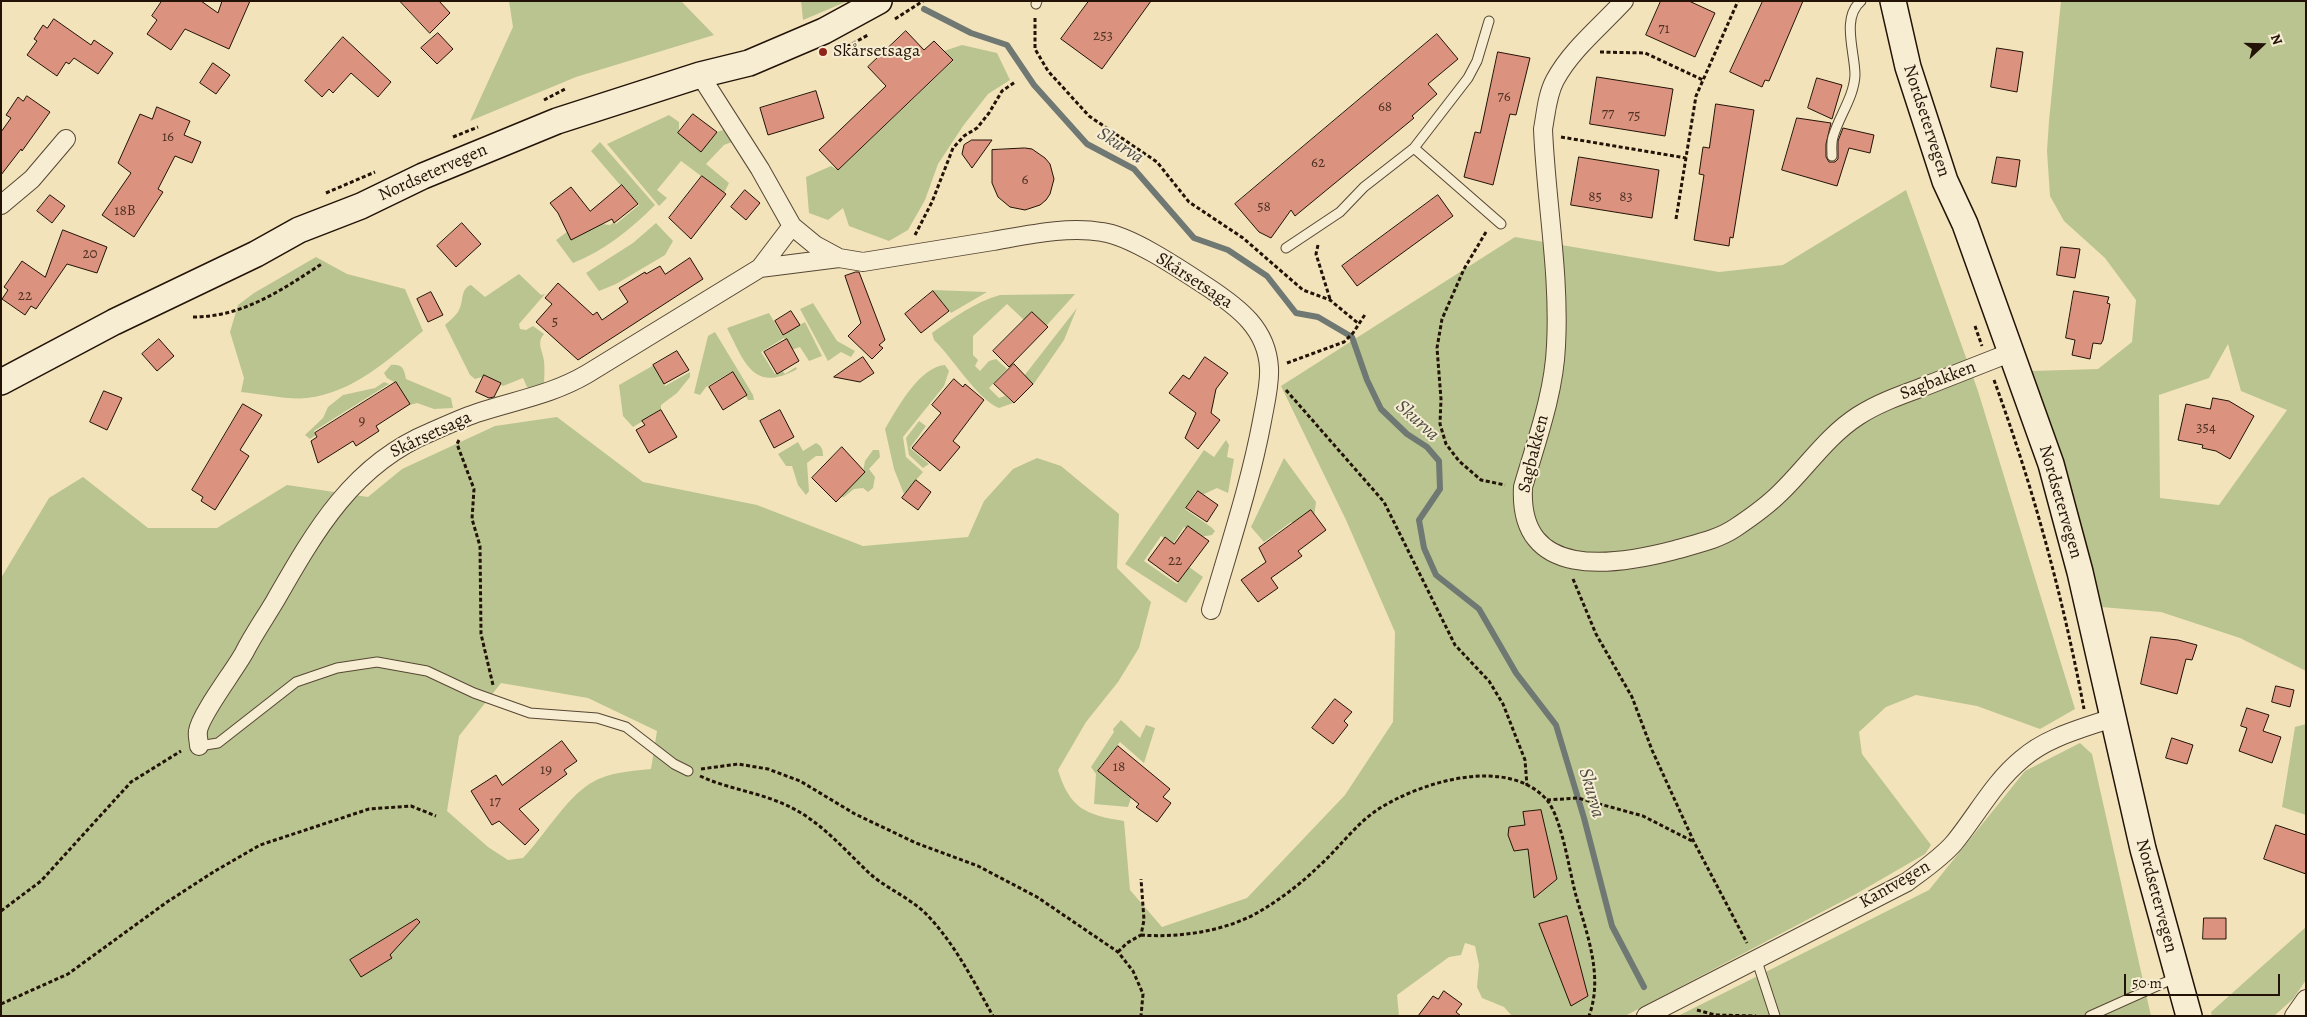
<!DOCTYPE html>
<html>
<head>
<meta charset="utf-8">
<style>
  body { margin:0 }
  #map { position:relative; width:2307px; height:1017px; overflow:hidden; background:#f2e3bb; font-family:Alegreya,serif }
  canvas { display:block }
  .frame { position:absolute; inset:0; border:2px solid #221306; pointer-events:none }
  .north { position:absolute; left:2237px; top:20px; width:50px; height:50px; -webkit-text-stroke:4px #f7edd3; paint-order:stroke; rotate:69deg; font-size:14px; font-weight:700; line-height:20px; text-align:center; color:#221306 }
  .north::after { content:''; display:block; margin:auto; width:18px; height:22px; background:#221306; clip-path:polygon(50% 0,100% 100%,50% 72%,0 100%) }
  .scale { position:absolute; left:2124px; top:974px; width:156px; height:22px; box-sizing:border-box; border:2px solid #221306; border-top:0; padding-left:6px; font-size:15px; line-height:18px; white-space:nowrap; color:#221306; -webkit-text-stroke:4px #f7edd3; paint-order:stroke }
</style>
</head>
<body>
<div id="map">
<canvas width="2307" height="1017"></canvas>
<div class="frame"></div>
<div class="north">N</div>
<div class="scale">50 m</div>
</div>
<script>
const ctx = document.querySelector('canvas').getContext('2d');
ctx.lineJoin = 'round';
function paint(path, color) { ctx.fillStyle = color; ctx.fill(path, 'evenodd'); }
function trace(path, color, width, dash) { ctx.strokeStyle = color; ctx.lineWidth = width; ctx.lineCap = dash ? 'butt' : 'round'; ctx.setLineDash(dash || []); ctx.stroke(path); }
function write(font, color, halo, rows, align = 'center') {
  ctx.font = font + ' Alegreya,serif'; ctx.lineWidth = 4; ctx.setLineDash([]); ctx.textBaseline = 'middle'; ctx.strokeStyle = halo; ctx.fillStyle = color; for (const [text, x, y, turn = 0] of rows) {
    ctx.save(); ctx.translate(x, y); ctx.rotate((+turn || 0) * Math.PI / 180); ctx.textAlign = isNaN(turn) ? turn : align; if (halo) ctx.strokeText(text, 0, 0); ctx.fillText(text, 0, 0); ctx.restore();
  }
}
const green = new Path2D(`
  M509 1H681L714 35 576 77 470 121 513 27Z
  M801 1H848L803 20Z
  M2061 1H2306V671L2240 638 2161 612 2101 607 2081 527 2032 371 2098 369 2132 342 2136 300 2105 258 2064 221 2050 196 2047 151 2049 121ZM2228 344 2241 391 2287 410 2219 505 2160 498 2159 395 2209 378Z
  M962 45 997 53 1010 80 988 94 963 126 938 164 925 200 908 230 889 241 849 226 843 208 828 220 809 213 806 177 831 166 838 170 953 61 944 51Z
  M669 115 679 122V133L701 151 717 132 723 130 732 142 724 145 706 164 729 183 724 193 681 161 657 190 667 198 659 206 607 144Z
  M600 142 655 205C631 229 604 251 573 263L556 240 593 213 602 224 610 225 614 222 616 224 639 205 623 185 621 186 591 151Z
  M1906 190 1978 391 2075 709 2040 729 1977 706 1916 695 1886 707 1859 732 1862 754 1931 845 1925 854 1856 894 1625 1016H1512L1504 1007 1482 998 1477 987 1479 965 1475 946 1465 943 1461 955 1449 957 1397 995 1399 1016H1V578L49 498 83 477 148 528H217L287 485 368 497 402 469 495 426 557 417 643 482 757 505 863 546 968 537 984 501 1013 469 1037 458 1061 466 1119 514 1117 568 1151 602 1139 648 1118 682 1086 722 1058 770C1070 809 1086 815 1124 821L1130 890 1162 927 1247 898 1345 795 1393 722 1395 632 1346 520 1281 386 1515 237 1719 272 1783 265ZM501 683 588 698 657 731 651 769C631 771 609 772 591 783 566 798 544 836 523 858L508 860 488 847 447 811 459 736Z
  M656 223 673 241 665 255 616 284 599 291 586 273 633 243Z
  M316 257 347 274 405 289 423 331C389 359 353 393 307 398 288 400 261 394 241 392L244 378 230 332 238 305 254 293Z
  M519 274 541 295 545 294 519 324 520 329 526 330 533 326 544 334C536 343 543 351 544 361 545 369 544 378 544 386L532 390 527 387 523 378 503 386 485 376 475 379 470 375 445 325C450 320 456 316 459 310 464 301 460 289 471 285L485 297Z
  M932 290 987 292 951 313Z
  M1075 294 1039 334 1007 304 973 336V355L978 360 975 366 980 371 989 361 996 359 1007 369 989 388 999 398 1005 396 1013 403 999 408C977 399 952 357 934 340L932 333C953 318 975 302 1000 295Z
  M813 303 837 341 855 351 851 357 841 352 828 361 800 309Z
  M1077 308 1064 340 1033 385 1024 376Z
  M769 313 782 335 805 322 822 356 809 361 800 347 791 350 784 338 761 352 775 374 782 370 785 374 796 367 797 369C753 394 744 361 727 328Z
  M715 332 753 395 754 400H748L731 372 706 387 700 395 694 393 708 336Z
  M391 365C403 364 404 369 406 379L451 398 453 408 434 409 417 403 410 405 396 383 387 378 384 373Z
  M654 365 665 386 690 372V377L677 393 661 405V410L633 427 623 416 619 385Z
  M945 365 949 371 944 386 903 437 906 457 923 472 904 494 894 469 885 429C897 409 919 367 945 365Z
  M384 382 389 384 314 431 316 435 310 439 305 435 323 418 328 407 343 395 375 388Z
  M919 421 926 426 910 448 929 464 923 468 909 455 906 438Z
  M1226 440 1229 445 1227 457 1234 459 1228 493 1217 488 1202 495 1196 491 1185 509 1211 527 1215 531 1212 535 1199 537 1184 527 1173 544 1161 536 1144 561 1177 584 1189 567 1203 577 1186 603 1125 564 1204 450 1214 457Z
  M798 442 803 451 816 443C822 446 823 450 823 456H816L807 463 809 491 806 495 798 485 792 466H786L778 454Z
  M873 450H879L880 457 869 469 875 477 873 488 868 492 863 488 854 489 844 497 836 498 863 472 865 461Z
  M1284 458 1316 502 1314 517 1294 524 1291 522 1264 542 1251 527Z
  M1121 720 1140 738 1146 725 1155 728 1144 763 1120 742 1100 767 1124 787 1136 783 1128 807 1094 804 1096 774 1091 767 1114 732 1113 729Z
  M2306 724V815L2282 807 2295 727Z
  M2080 743 2092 754 2151 1016H1678L1929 890 2025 771Z
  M2306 927V980L2293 999 2274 1016H2212L2211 1012Z`);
const stream = new Path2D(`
  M924 9 971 33 1007 45 1034 85 1087 144 1134 169 1194 238 1228 250 1267 276 1296 313 1318 317 1352 337 1367 380 1381 409 1407 434 1427 447 1439 461 1440 489 1419 520 1424 548 1436 575 1479 609 1516 673 1556 725 1584 818 1612 926 1644 987`);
const building = new Path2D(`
  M162 1H201L218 13 222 1H250L229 49 185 29 171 50 147 34 157 20 152 16Z
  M400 1H439L450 13 430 33Z
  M1089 1H1151L1102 69 1061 39Z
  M1661 1H1689L1715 13 1695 57 1646 35Z
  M1763 1H1803L1769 81 1765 80 1762 87 1730 72Z
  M54 19 91 45 94 40 113 53 98 74 74 58 69 64 66 62 57 76 27 55 37 41 34 39 43 25 47 28Z
  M906 31 924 50 934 41 953 60 838 170 819 150 886 86 868 67Z
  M438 33 453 49 437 64 421 48Z
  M1437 34 1458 59 1428 84 1437 94 1412 116 1414 118 1295 216 1291 210 1271 238 1259 232 1235 204Z
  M343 37 391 82 378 97 351 73 333 93 329 89 322 97 305 81Z
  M1997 48 2023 52 2017 92 1991 87Z
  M1498 52 1530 58 1516 115 1510 114 1493 185 1464 177 1475 132 1480 133Z
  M213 63 230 75 216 94 200 83Z
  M1597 77 1673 89 1665 136 1590 124Z
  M1817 78 1842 85 1832 119 1808 108Z
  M816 91 824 118 768 135 760 108Z
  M27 96 50 112 22 151 21 149 1 175V132L11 118 6 115 18 97 23 101Z
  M1716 104 1754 110 1733 238 1730 237 1729 246 1694 240 1704 175 1699 174 1703 147 1709 148Z
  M157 107 190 121 184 135 201 142 192 163 175 156 158 189 163 192 134 237 102 215 131 173 118 163 140 114 152 119Z
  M693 114 717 132 701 152 678 133Z
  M1797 118 1831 123 1826 144V157L1829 162H1835L1838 159V141L1843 128 1874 135 1870 153 1849 148 1837 186 1782 170Z
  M972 140H992L972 168 962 154 964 145Z
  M1025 148 1032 149 1045 158 1050 164 1054 179 1050 194 1046 200 1040 205 1025 210 1010 207 998 197 992 183V150Z
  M1579 157 1659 170 1652 218 1571 205Z
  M1997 157 2020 160 2016 187 1992 183Z
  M702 176 726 194 691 239 669 218Z
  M622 185 638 204 614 223 612 219 571 240 558 213 550 203 571 187 590 211Z
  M745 190 760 203 746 220 731 207Z
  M50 195 65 206 52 223 37 211Z
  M1438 195 1453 216 1357 286 1342 266Z
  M462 223 481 244 456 267 437 246Z
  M63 230 107 247 97 273 67 264 36 309 31 306 25 315 2 299 8 290 4 287 22 261 45 277Z
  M2061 247 2080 249 2075 278 2057 275Z
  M690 258 703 279 578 360 536 322 552 304 545 298 558 283 593 315 597 312 602 320 628 302 619 288 645 272 646 274 660 266 665 274Z
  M856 272H859L885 340 879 345 883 348 872 359 848 336 861 323 845 276Z
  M933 291 949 311 921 333 905 314Z
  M2074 291 2109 297 2107 303 2110 304 2103 340 2101 344 2093 343 2090 359 2072 355 2075 340 2066 338Z
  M431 292 443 315 428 322 417 299Z
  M791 311 800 325 783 335 775 321Z
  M1032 312 1048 327 1009 367 993 351Z
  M159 339 174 356 157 371 142 354Z
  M787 339 799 361 777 374 764 352Z
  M677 351 689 370 664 384 653 365Z
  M863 357 874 373 860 382 834 377Z
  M1205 357 1228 373 1216 389 1211 413 1220 420 1198 449 1185 438 1196 413 1169 393 1183 375 1189 379Z
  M1014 364 1033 384 1014 403 994 384Z
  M733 372 747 395 723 410 709 387Z
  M484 375 501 383 494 397 489 398 476 392Z
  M954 379 963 387 965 384 984 400 953 441 960 447 940 471 912 448 941 413 932 405Z
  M396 382 410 404 376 426 379 431 356 446 353 441 318 463 311 441 317 437 315 433Z
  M104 391 122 398 107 430 90 422Z
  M2213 398 2229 401 2254 416 2230 459 2216 451 2202 448 2203 445 2178 440 2186 404 2210 409Z
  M243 404 262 415 240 450 249 456 215 510 201 501 203 497 192 490Z
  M661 410 677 437 649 453 636 430 645 425 642 421Z
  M780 410 794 437 774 448 760 421Z
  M842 447 865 472 836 502 812 478Z
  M916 480 931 492 918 510 902 498Z
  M1198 491 1218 505 1207 522 1186 508Z
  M1311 510 1326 530 1298 551 1302 556 1271 578 1278 588 1258 602 1241 580 1266 562 1259 548Z
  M1188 526 1209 541 1178 582 1148 560 1165 537 1174 544Z
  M2151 637 2178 640 2197 645 2192 660 2186 659 2177 694 2141 684Z
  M2276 686 2294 690 2290 707 2272 702Z
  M1335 699 1352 712 1344 721 1348 725 1333 744 1312 728Z
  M2247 708 2269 715 2263 731 2281 737 2272 763 2239 751 2247 728 2241 726Z
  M2172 738 2193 745 2187 764 2166 758Z
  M562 741 577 761 564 770 567 774 519 809 539 830 525 845 499 821 492 825 471 791 496 775 502 785Z
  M1118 746 1170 789 1163 797 1171 803 1157 822 1136 807 1139 804 1098 771Z
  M1541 810 1557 879 1534 898 1528 849 1514 851 1508 835 1509 827 1525 825 1523 812Z
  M2276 825 2306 835V874L2264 859Z
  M1567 916 1588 996 1571 1006 1539 924Z
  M2204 918H2226V939H2203Z
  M417 919 420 922 390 955 392 958 361 977 350 960Z
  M1444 991 1462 1004 1456 1012 1461 1016H1418L1433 996 1438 999Z`);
const path = new Path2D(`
  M1035 18V49L1048 71 1089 116 1157 162 1189 202 1243 238 1303 290 1330 300 1359 324
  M895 19 923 1
  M841 50 868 35
  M1600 52 1645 53 1703 80
  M544 100 567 88
  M453 137 478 127
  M1561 137 1686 158
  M326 193 375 172
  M1676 219 1696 96 1738 1
  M1486 232 1464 269 1442 319 1437 348 1441 399 1440 424 1446 444 1459 461 1481 480 1505 485
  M915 235 932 202 953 148 964 136 977 128 989 113 1002 91 1015 82
  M1318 245 1316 254 1330 299
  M193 317C243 317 282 290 323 263
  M1975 326 1982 346
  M1287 363 1344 342 1353 333 1366 313
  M1994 380C2033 487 2063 597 2084 709
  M1286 390 1384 502 1455 645 1489 681 1503 704 1525 760 1527 786
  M459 440 457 444 474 489 472 519 480 546 481 634 493 685
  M1573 579 1596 634 1632 697 1652 750 1694 842 1747 943
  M701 769 738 764 768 769 800 781 855 814 916 843 978 866 1037 897 1118 952 1133 971 1143 994 1141 1016
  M700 776C728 789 758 792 786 805 818 819 843 848 868 872 886 889 912 898 929 917 956 946 974 982 993 1016
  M1547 800 1578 798 1643 816 1694 842
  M1 911 41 881 131 782 181 751
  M1141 935C1180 938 1228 931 1262 910 1282 898 1303 882 1319 866 1339 848 1355 825 1377 810 1420 782 1507 755 1547 800 1551 805 1554 812 1556 817 1565 841 1569 867 1575 892 1586 932 1604 975 1589 1016
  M1118 952 1127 943 1141 935 1144 920 1141 879
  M1 1004 68 974 167 902 215 871 260 845 369 809 411 806 436 816
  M1697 1010 1715 1015 1756 1016`);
const lane = new Path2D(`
  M1036 4 1037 1
  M1414 148 1468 78 1477 61 1489 21
  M1832 156C1832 150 1831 143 1833 137 1839 116 1854 97 1855 75 1855 52 1841 18 1861 1
  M1286 248 1340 212 1364 187 1414 148 1501 224
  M199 746 218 743 296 682 337 668 377 662 427 671 474 693 530 713 597 718 626 727 674 764 688 771
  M1756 958 1775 1016
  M2090 1016 2177 977`);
const street = new Path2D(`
  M1624 1C1601 26 1571 50 1555 80 1547 95 1546 113 1543 129 1546 201 1560 274 1556 346 1554 394 1536 442 1523 487 1518 581 1614 566 1675 550 1695 544 1717 540 1735 528 1750 518 1767 506 1780 493 1806 468 1827 436 1858 416 1878 403 1901 395 1923 387 1953 375 1982 364 2012 352
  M700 75 760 169 792 226 815 245 839 258 863 262C906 255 950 248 993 241 1028 235 1067 226 1102 232 1132 236 1183 271 1209 288 1239 308 1267 329 1269 368 1270 385 1265 404 1262 421 1250 485 1229 547 1211 610
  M1 205 32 179 66 139
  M760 268 839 258
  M199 746C199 741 197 736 198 731 200 715 234 671 244 653 253 635 265 618 275 601 315 531 353 464 431 432 447 425 464 417 480 412 517 400 553 394 587 374L760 268 792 226
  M1646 1016 1907 882C1923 870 1941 858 1954 843 1977 815 1993 783 2022 759 2047 737 2081 729 2112 718
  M2294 1016 2306 999`);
const secondary = new Path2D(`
  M1893 1 1908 67 1945 181 1965 224 2051 464 2080 572 2143 849 2189 1016
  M1 382 114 322 256 254 299 230 361 206 423 176 557 121 700 75 749 63 824 31 879 1`);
const markers = [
  [823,52,5,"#8f2418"]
];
const numberNames = [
  ["71",1664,29],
  ["253",1103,36],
  ["76",1504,97],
  ["68",1385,107],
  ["77",1608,114],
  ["75",1634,116],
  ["16",168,137],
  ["62",1318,163],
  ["6",1025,180],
  ["85",1595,197],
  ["83",1626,197],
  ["58",1264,207],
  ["18B",125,211],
  ["20",90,254],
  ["22",25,296],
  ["5",555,322],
  ["9",362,421],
  ["354",2206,428],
  ["22",1175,561],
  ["18",1119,767],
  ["19",546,770],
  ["17",495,802]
];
const poiNames = [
  ["Skårsetsaga",833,52]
];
const streetNames = [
  ["Nordsetervegen",1926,121,72],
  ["Nordsetervegen",433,173,-24],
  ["Skårsetsaga",1194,281,33],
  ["Sagbakken",1938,381,-21],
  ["Skårsetsaga",431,435,-25],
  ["Sagbakken",1534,454,-76],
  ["Nordsetervegen",2060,502,74],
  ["Kantvegen",1895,885,-30],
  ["Nordsetervegen",2156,896,75]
];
const waterNames = [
  ["Skurva",1120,146,33],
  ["Skurva",1417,421,42],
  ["Skurva",1591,793,74]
];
paint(green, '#bac490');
trace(stream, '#6f7873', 6);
paint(building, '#db927e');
trace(building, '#221306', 1);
trace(lane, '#564733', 11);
trace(street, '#564733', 20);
trace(secondary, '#221306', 28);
trace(path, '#221306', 3, [4, 2.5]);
trace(lane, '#f7edd3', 9);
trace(street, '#f7edd3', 18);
trace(secondary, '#f7edd3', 25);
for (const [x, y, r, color] of markers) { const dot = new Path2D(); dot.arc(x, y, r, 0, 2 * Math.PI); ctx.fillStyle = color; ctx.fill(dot); trace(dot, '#f7edd3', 2); }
write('15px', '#503324', null, numberNames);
write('18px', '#221306', '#f7edd3', poiNames, 'left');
write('18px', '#221306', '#f7edd3', streetNames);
write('italic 19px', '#4f4e46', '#f7edd3', waterNames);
</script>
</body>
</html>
